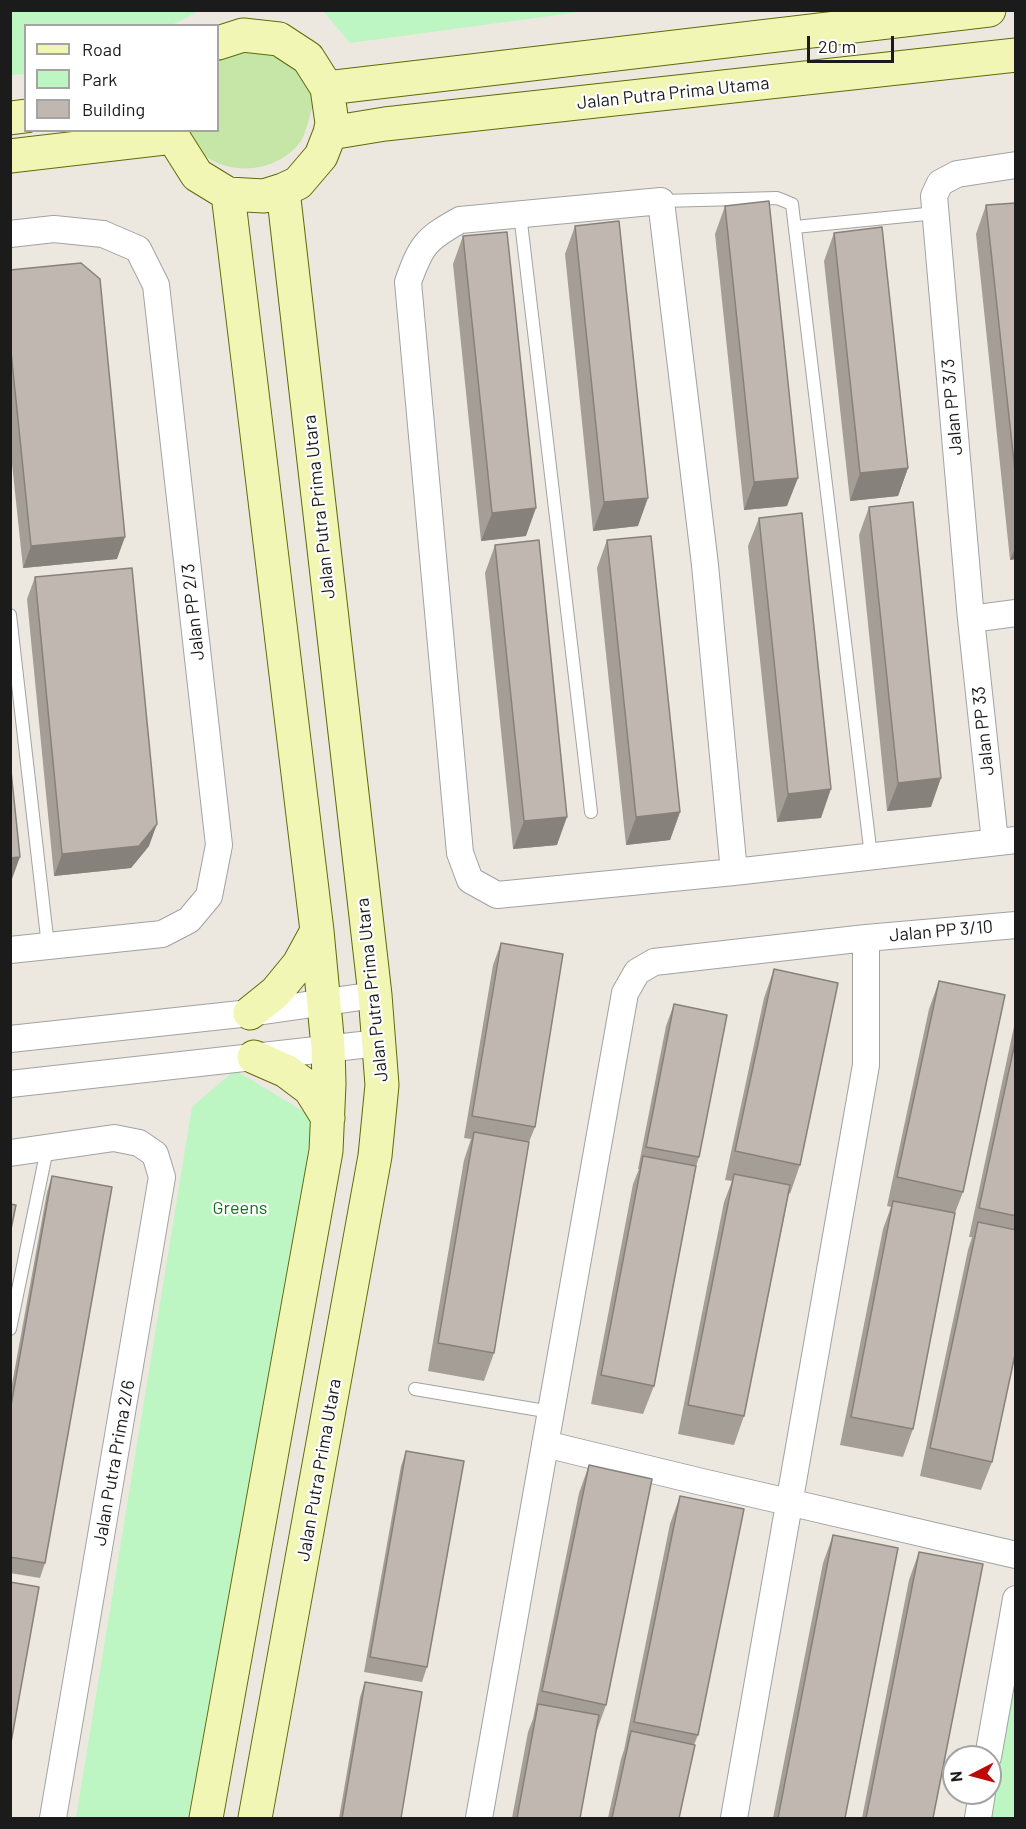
<!DOCTYPE html>
<html>
<head>
<meta charset="utf-8">
<style>
  body { margin:0 }
  #map { position:relative; width:1026px; height:1829px; overflow:hidden; background:#ece8e0; font-family:Barlow,sans-serif }
  canvas { display:block }
  .frame { position:absolute; inset:0; border:12px solid #1b1b1b; pointer-events:none }
  .legend { position:absolute; left:24px; top:24px; width:195px; height:108px; box-sizing:border-box; background:#fff; border:2px solid #a4a4a4; margin:0; padding:8px 10px; list-style:none; font-size:18px; color:#1b1b1b }
  .legend li { display:flex; align-items:center; gap:12px; height:30px }
  .legend b { width:30px; border:2px solid #a4a4a4 }
  .north { position:absolute; left:942px; top:1745px; width:60px; height:60px; box-sizing:border-box; background:#fff; border:2px solid #a4a4a4; border-radius:50%; rotate:264deg; font-size:16px; font-weight:700; line-height:24px; text-align:center; color:#1b1b1b }
  .north::after { content:''; display:block; margin:auto; width:21px; height:27px; background:#be0a07; clip-path:polygon(50% 0,100% 100%,50% 72%,0 100%) }
  .scale { position:absolute; left:807px; top:36px; width:87px; height:27px; box-sizing:border-box; border:3px solid #1b1b1b; border-top:0; padding-left:8px; font-size:18px; line-height:21px; white-space:nowrap; color:#1b1b1b; -webkit-text-stroke:4px #fff; paint-order:stroke }
</style>
</head>
<body>
<div id="map">
<canvas width="1026" height="1829"></canvas>
<div class="frame"></div>
<ul class="legend">
<li><b style="height:8px;background:#f2f6b4"></b>Road</li>
<li><b style="height:16px;background:#bdf6c2"></b>Park</li>
<li><b style="height:16px;background:#c0b8b0"></b>Building</li>
</ul>
<div class="north">N</div>
<div class="scale">20 m</div>
</div>
<script>
const ctx = document.querySelector('canvas').getContext('2d');
ctx.lineJoin = 'round';
function paint(path, color) { ctx.fillStyle = color; ctx.fill(path, 'evenodd'); }
function trace(path, color, width, dash) { ctx.strokeStyle = color; ctx.lineWidth = width; ctx.lineCap = dash ? 'butt' : 'round'; ctx.setLineDash(dash || []); ctx.stroke(path); }
function write(font, color, halo, rows, align = 'center') {
  ctx.font = font + ' Barlow,sans-serif'; ctx.lineWidth = 4.5; ctx.setLineDash([]); ctx.textBaseline = 'middle'; ctx.strokeStyle = halo; ctx.fillStyle = color; for (const [text, x, y, turn = 0] of rows) {
    ctx.save(); ctx.translate(x, y); ctx.rotate((+turn || 0) * Math.PI / 180); ctx.textAlign = isNaN(turn) ? turn : align; if (halo) ctx.strokeText(text, 0, 0); ctx.fillText(text, 0, 0); ctx.restore();
  }
}
const grass = new Path2D(`
  M270 44C283 56 300 69 310 83 315 92 313 106 310 115 308 123 305 134 301 141 272 181 204 177 186 131L218 130V49Z`);
const park = new Path2D(`
  M11 10H199V11L172 25 26 26 25 74 11 75Z
  M323 11H587L350 43Z
  M235 1070 311 1116 305 1197 188 1818H76L192 1107Z
  M1015 1658V1818H988Z`);
const lane = new Path2D(`
  M661 201 777 198 792 204 871 856
  M520 214 591 812
  M795 227 936 213
  M10 615 48 946
  M10 1329 47 1149
  M415 1389 551 1412`);
const street = new Path2D(`
  M10 234 54 229 103 234 138 249 156 285 219 845 209 896 189 920 162 934 10 950
  M971 619 1016 613
  M995 842 971 619 934 196 940 183 957 174 1016 165
  M734 872 705 565 661 201 460 220C426 239 421 245 408 282L460 853 470 880 497 895 734 872 1016 840
  M866 938 1016 925
  M10 1039 250 1013 375 995
  M10 1084 379 1043
  M10 1153 114 1138 139 1143 155 1154 162 1177 53 1818
  M545 1444 702 1482 1016 1555
  M988 1757 1016 1599
  M479 1818 625 993 637 972 654 962 866 938V1065L734 1818
  M978 1818 982 1793`);
const secondary = new Path2D(`
  M327 88 989 10
  M10 118 26 116
  M173 130V137L197 175 228 194 264 196 283 190 298 183 321 156 330 133 332 123 327 88 308 58 279 39 243 35 218 43
  M330 133 385 124 1016 55
  M10 156 173 137
  M250 1013 276 992 299 964 317 931
  M254 1057 286 1071 310 1089 328 1118
  M206 1818 326 1151 329 1084 328 1047 317 931 228 194
  M255 1818 375 1156 382 1085 375 995 283 190`);
const wall = new Path2D(`
  M1016 203V559L1010 560 976 234 986 205Z
  M725 206 787 506 744 510 715 234Z
  M575 226 638 526 593 531 565 254Z
  M834 233 908 468 898 496 850 501 824 261Z
  M463 236 526 536 481 541 453 264Z
  M10 270 117 559 23 568 10 445Z
  M869 507 931 807 887 811 859 535Z
  M759 518 821 818 777 822 748 546Z
  M607 540 680 812 670 840 626 845 597 568Z
  M495 545 557 845 513 849 485 573Z
  M35 577 149 846 131 868 54 876 27 599Z
  M501 943 535 1127 529 1142 494 1353 484 1381 428 1371 464 1160 471 1139 464 1138 493 965Z
  M774 969 800 1165 790 1194 789 1193 744 1416 734 1445 678 1434 724 1202 732 1181 725 1180 764 998Z
  M939 981 963 1192 955 1213 913 1429 903 1457 840 1445 883 1229 891 1207 887 1206 929 1009Z
  M674 1004 699 1157 696 1167 654 1386 643 1414 591 1404 633 1184 639 1169H638L666 1026Z
  M1016 1017V1350L992 1462 981 1490 920 1476 968 1250 972 1237H969Z
  M52 1176 45 1563 40 1578 10 1573V1395L47 1192Z
  M406 1451 427 1667 422 1682 364 1672 401 1466Z
  M589 1465 606 1705 596 1733 580 1818H512L528 1732 533 1719 579 1493Z
  M680 1496 698 1735 694 1745 679 1818H608L621 1759 624 1750 670 1524Z
  M833 1535 845 1818H773L823 1563Z
  M919 1552 933 1818H862L909 1580Z
  M365 1682 401 1818H339L360 1697Z`);
const shadedWall = new Path2D(`
  M908 468 898 496 850 501 860 473Z
  M798 478 787 506 744 510 754 482Z
  M648 498 638 526 593 531 604 502Z
  M536 508 526 536 481 541 492 513Z
  M125 537 117 559 23 568 31 546Z
  M1016 546V559L1010 560Z
  M941 778 931 807 887 811 898 783Z
  M831 789 821 818 777 822 788 794Z
  M680 812 670 840 626 845 636 817Z
  M567 817 557 845 513 849 524 821Z
  M157 824 149 846 131 868 54 876 62 854Z
  M20 857 12 879 10 880V858Z`);
const building = new Path2D(`
  M769 201 798 478 754 482 725 206Z
  M1016 203V481L986 205Z
  M619 221 648 498 604 502 575 226Z
  M882 227 908 468 860 473 834 233Z
  M507 232 536 508 492 513 463 236Z
  M81 263 100 279 125 537 31 546 10 342V270Z
  M913 502 941 778 898 783 869 507Z
  M802 513 831 789 788 794 759 518Z
  M651 536 680 812 636 817 607 540Z
  M539 540 567 817 524 821 495 545Z
  M132 568 157 824 139 846 62 854 35 577Z
  M10 761 20 857 10 858Z
  M501 943 563 954 535 1127 472 1116Z
  M774 969 838 983 800 1165 735 1151Z
  M939 981 1005 995 963 1192 897 1177Z
  M674 1004 727 1015 699 1157 646 1147Z
  M1016 1038V1216L979 1208Z
  M474 1132 529 1142 494 1353 438 1343Z
  M643 1156 696 1166 654 1386 601 1375Z
  M734 1174 790 1185 744 1416 688 1405Z
  M52 1176 112 1187 45 1563 10 1557V1411Z
  M893 1201 955 1213 913 1429 851 1417Z
  M10 1204 16 1205 10 1234Z
  M978 1222 1016 1230V1350L992 1462 930 1448Z
  M406 1451 464 1461 427 1667 370 1657Z
  M589 1465 652 1479 606 1705 542 1691Z
  M680 1496 744 1509 698 1735 634 1722Z
  M833 1535 898 1548 845 1818H778Z
  M919 1552 983 1564 933 1818H866Z
  M10 1582 39 1587 10 1748Z
  M365 1682 422 1692 401 1818H342Z
  M538 1704 599 1715 580 1818H517Z
  M631 1731 695 1745 679 1818H612Z`);
const streetNames = [
  ["Jalan Putra Prima Utama",673,93,-6],
  ["Jalan PP 3/3",952,407,-95],
  ["Jalan Putra Prima Utara",319,507,-96],
  ["Jalan PP 2/3",193,612,-96],
  ["Jalan PP 33",983,731,-96],
  ["Jalan PP 3/10",941,931,-5],
  ["Jalan Putra Prima Utara",372,990,-96],
  ["Jalan Putra Prima 2/6",114,1463,-80],
  ["Jalan Putra Prima Utara",319,1470,-80]
];
const parkNames = [
  ["Greens",240,1208]
];
paint(grass, '#c5e6a7');
paint(park, '#bdf6c2');
trace(lane, '#a2a2a2', 14);
trace(street, '#a2a2a2', 28);
trace(secondary, '#5f6b08', 35);
trace(lane, '#fff', 12);
trace(street, '#fff', 26);
trace(secondary, '#f2f6b4', 33);
paint(wall, '#a59e97');
paint(shadedWall, '#86817b');
paint(building, '#c0b8b0');
trace(building, '#86817b', 1.5);
write('18px', '#1b1b1b', '#fff', streetNames);
write('18px', '#0f7319', '#fff', parkNames);
</script>
</body>
</html>
